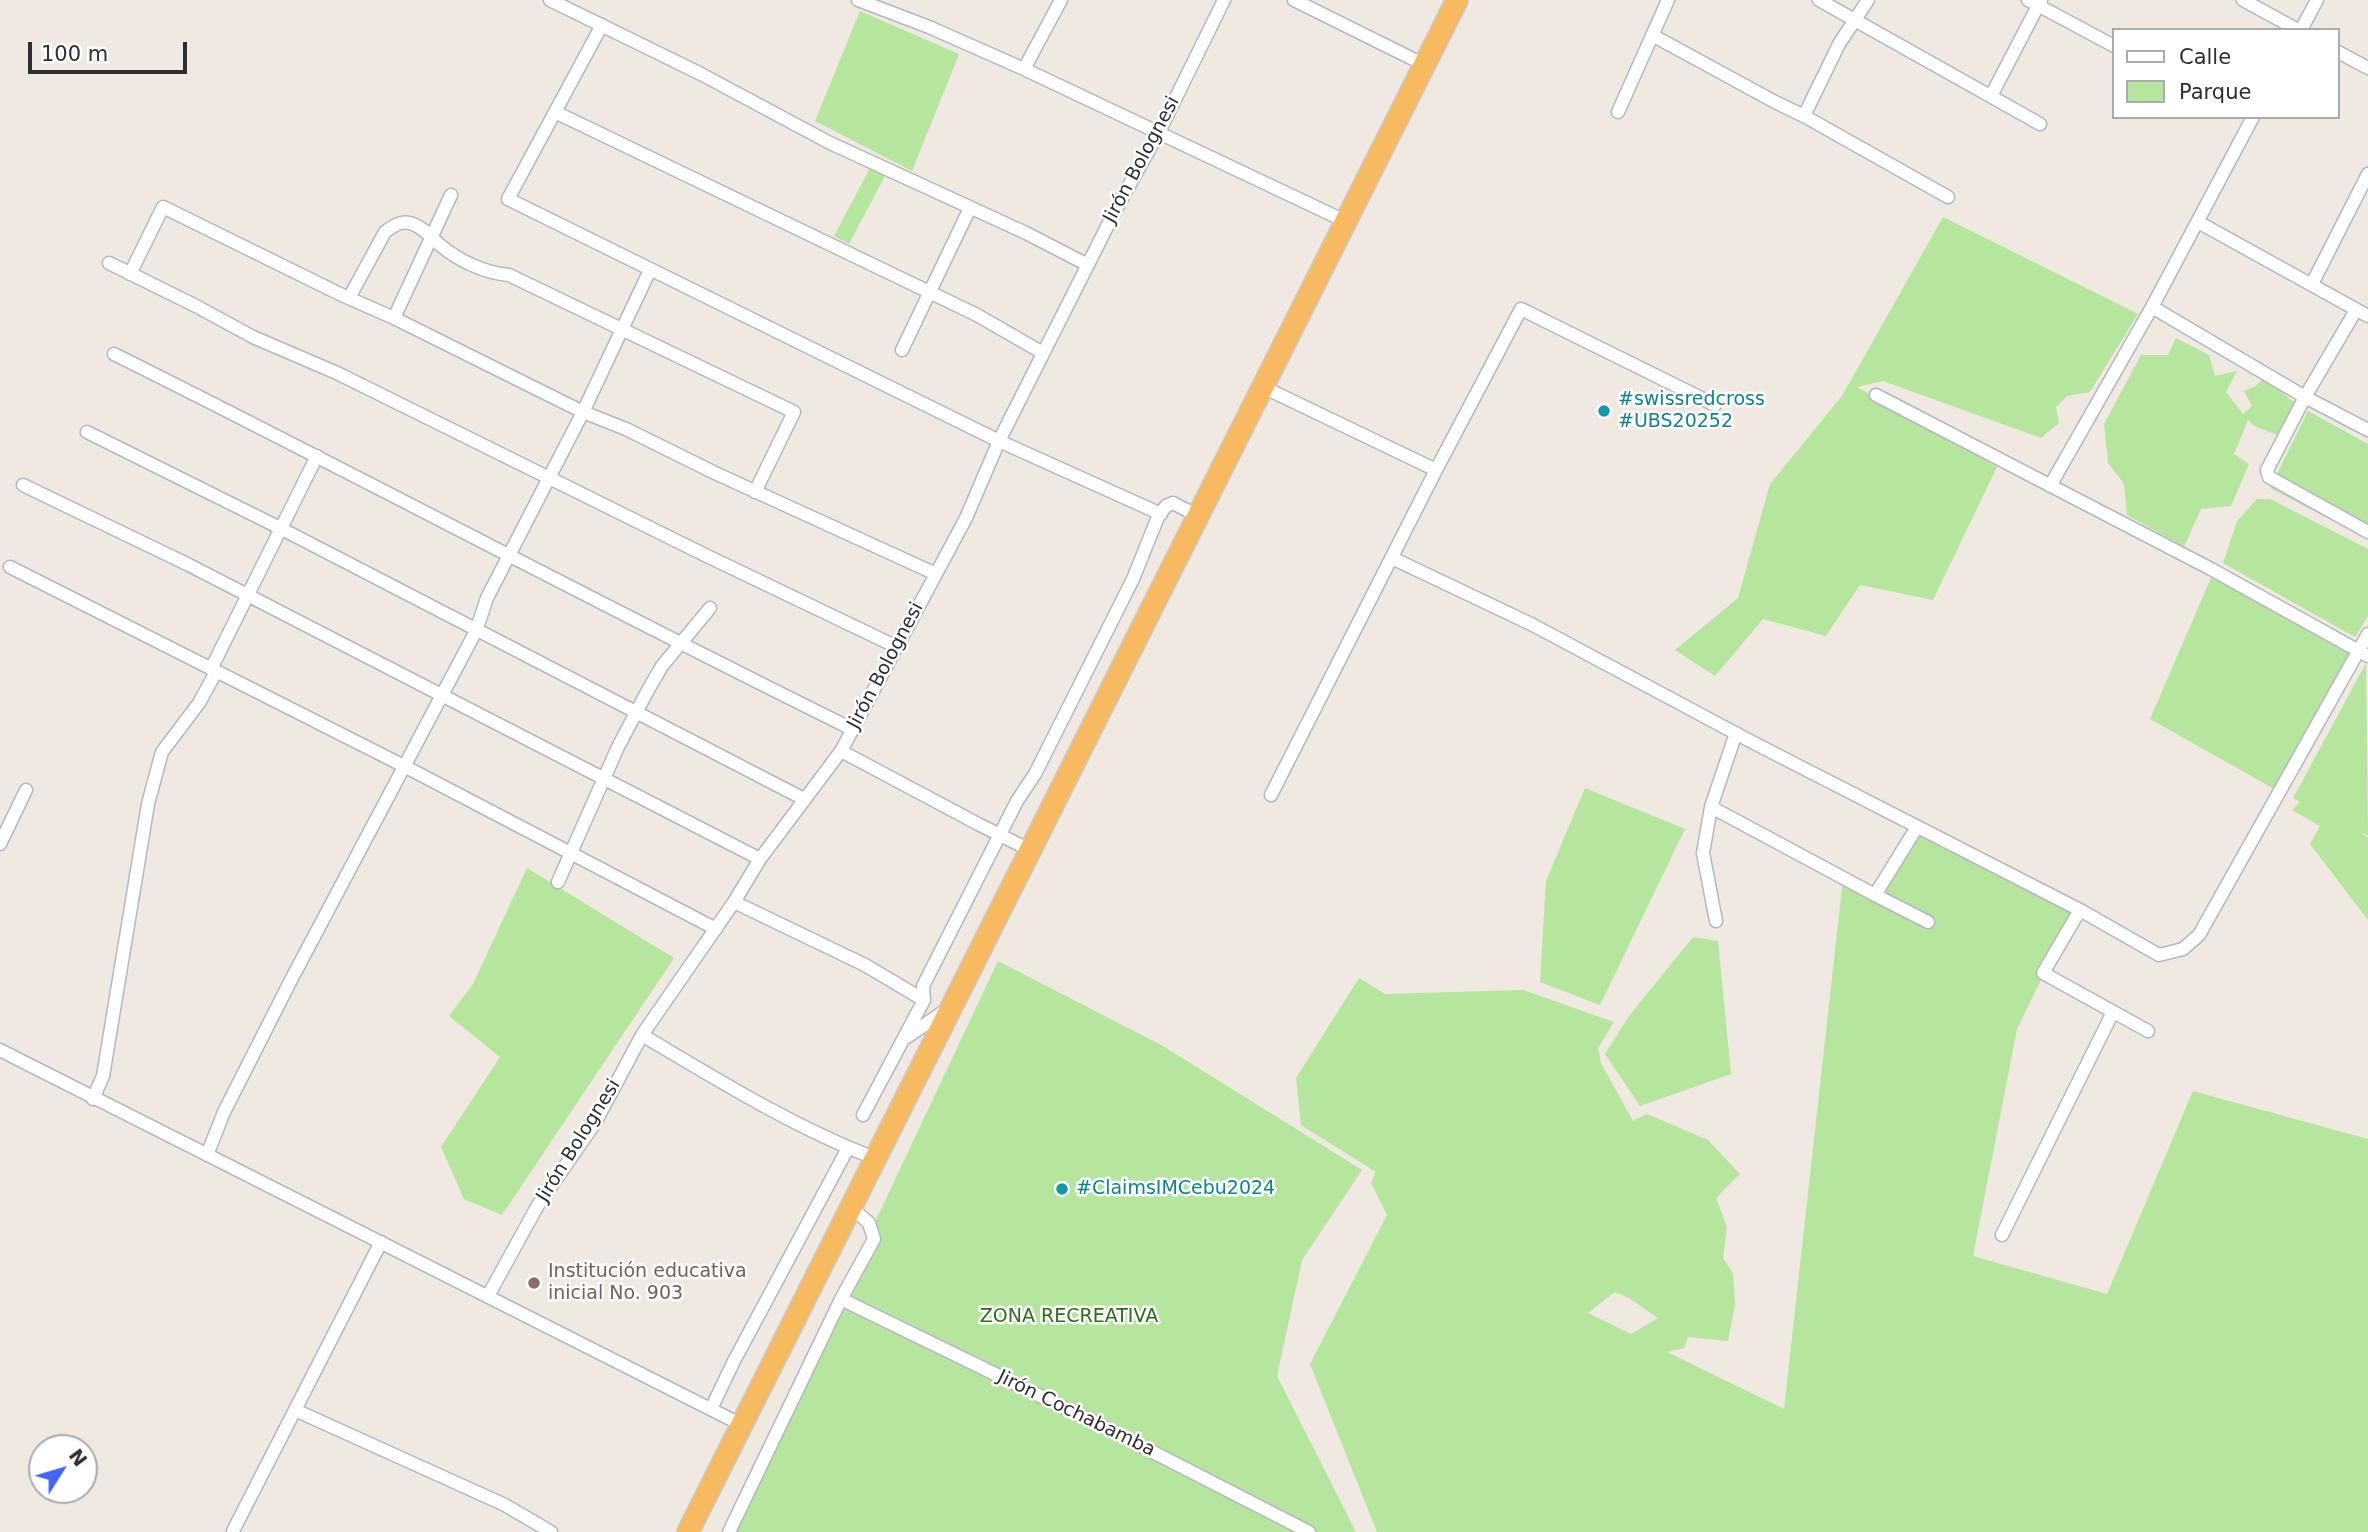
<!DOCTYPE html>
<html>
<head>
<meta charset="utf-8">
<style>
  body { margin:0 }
  #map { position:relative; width:2368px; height:1532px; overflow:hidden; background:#efe9e1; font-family:"DejaVu Sans",sans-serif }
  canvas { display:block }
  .legend { position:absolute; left:2112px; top:28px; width:228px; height:91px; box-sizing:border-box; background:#fff; border:2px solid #ababab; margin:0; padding:9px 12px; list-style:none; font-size:21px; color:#2e2e2e }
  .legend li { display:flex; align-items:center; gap:14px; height:35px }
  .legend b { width:35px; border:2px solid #ababab }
  .north { position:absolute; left:28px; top:1434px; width:70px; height:70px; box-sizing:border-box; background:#fff; border:2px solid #ababab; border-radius:50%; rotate:53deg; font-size:19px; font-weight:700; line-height:28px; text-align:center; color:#2e2e2e }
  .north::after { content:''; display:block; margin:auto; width:24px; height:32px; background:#4264fb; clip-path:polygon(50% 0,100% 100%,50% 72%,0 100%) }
  .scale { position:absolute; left:28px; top:42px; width:159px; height:32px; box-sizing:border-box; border:4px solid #2e2e2e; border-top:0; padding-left:9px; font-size:21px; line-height:24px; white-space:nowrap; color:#2e2e2e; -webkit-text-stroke:5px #fff; paint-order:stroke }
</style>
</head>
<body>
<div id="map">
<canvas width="2368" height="1532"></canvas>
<ul class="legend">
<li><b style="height:9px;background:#fff"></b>Calle</li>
<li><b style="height:19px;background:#b6e59e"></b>Parque</li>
</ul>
<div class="north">N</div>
<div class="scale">100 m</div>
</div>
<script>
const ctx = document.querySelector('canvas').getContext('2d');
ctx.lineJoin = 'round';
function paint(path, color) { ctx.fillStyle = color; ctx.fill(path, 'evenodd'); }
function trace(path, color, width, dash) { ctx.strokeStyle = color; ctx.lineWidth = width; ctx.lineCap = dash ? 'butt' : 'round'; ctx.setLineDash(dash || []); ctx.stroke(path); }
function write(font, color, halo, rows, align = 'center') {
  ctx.font = font + ' "DejaVu Sans",sans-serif'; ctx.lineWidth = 5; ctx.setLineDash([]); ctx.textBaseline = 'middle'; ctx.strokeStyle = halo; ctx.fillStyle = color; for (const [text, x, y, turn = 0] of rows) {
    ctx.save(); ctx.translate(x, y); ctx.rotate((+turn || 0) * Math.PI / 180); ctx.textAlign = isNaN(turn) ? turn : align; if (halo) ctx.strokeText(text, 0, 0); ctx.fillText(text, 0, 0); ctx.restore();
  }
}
const green = new Path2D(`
  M860 11 959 54 912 171 815 121Z
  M870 168 885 176 849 244 834 236Z
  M1943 217 2138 314 2090 392 2067 396 2056 407 2059 423 2041 438 1883 381 1857 387 1997 467 1933 600 1860 585 1826 636 1763 619 1715 676 1675 650 1738 598 1770 484 1842 396Z
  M2176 338 2209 355 2215 376 2237 371 2226 392 2243 414 2252 406 2244 391 2256 386 2264 378 2295 403 2277 435 2254 426 2248 420 2234 454 2249 464 2231 506 2201 509 2184 547 2127 515 2124 484 2108 463 2104 424 2141 355H2168Z
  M2308 411 2368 444V539L2270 488Z
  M2257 499H2270L2368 549V616L2355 637 2223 563 2237 521Z
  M2214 571 2356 652 2276 790 2150 719Z
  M2366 663 2368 835 2360 833 2368 837V920L2310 844 2320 826 2292 810 2300 802 2293 798Z
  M1585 788 1685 829 1600 1005 1540 982 1546 881Z
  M1915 829 2076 908 2017 1029 1973 1256 2107 1294 2193 1091 2368 1139V1532H1377L1310 1364 1387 1215 1371 1183 1376 1172 1301 1125 1296 1078 1359 978 1385 994 1523 990 1614 1022 1598 1048 1601 1063 1633 1121 1647 1114 1708 1140 1740 1174 1716 1198 1727 1227 1723 1258 1733 1273 1735 1305 1728 1341 1688 1337 1684 1348 1667 1352 1784 1409 1843 879 1875 895ZM1615 1292 1629 1298 1658 1318 1631 1334 1588 1313Z
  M527 868 674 958 502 1215 464 1199 441 1147 500 1057 449 1016 473 984Z
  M1693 937 1718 941 1731 1074 1640 1106 1605 1054 1629 1016Z
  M998 961 1163 1046 1362 1170 1302 1260 1277 1376 1356 1532H729Z`);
const minor = new Path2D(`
  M550 0 701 74 830 143 1026 233 1088 265
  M858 0 929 27 1024 69 1345 221
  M1294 0 1425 65
  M1819 0 2040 124
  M2028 0 2114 46
  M2243 0 2298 30
  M602 25 508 199 999 441 1161 514
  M2301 30 2317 0
  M1652 35 1775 102 1804 116 1948 197
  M2338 52 2368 68
  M1024 69 1061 0
  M1991 96 2041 0
  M555 112 977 315 1043 353
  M1618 112 1668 0
  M1804 116 1839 44 1868 0
  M2198 222 2368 316
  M109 263 196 306 253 337 337 373 705 555 897 647
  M130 274 163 207 344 296 394 318 583 412 626 429 715 473 936 574
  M2312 284 2368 174
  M349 298 385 232C393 226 400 221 410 223 422 226 431 237 440 245 459 261 485 273 509 275L794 412 755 492
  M2152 307 2305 397 2368 430
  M2356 310 2305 397 2267 470 2269 477 2368 532
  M394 318 451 195
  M902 350 970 208
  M114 354C361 477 604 607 852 729
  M1261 386 1436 470
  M1876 395 2211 569 2368 656
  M87 432 280 528 804 799
  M23 485 189 565 760 859
  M2050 486 2152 307 2253 117
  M1392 558 1533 625 1752 742 2080 910 2159 955 2183 949 2199 935 2368 634
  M10 567 404 766 716 929
  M211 669 317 456
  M1736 733 1711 807 1875 895
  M841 751 980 825 1030 850
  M1271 795 1436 470 1521 309 1715 405
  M1711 807 1703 853 1716 921
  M1917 827 1875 895 1928 922
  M0 844 26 790
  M558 882 618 747 648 690 662 666 710 608
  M734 902 865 965 924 1000
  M2080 910 2043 973 2148 1031
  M642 1035C718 1080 795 1128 877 1159
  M907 1037 946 1010
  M0 1050 742 1425
  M93 1099 103 1076 148 804 162 752 199 703 216 672
  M863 1115 924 1000 923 986 1017 801 1035 774 1133 579 1158 517 1166 506 1173 503 1198 516
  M207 1155 224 1112 291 980 476 631 487 598 583 412 650 270
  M2002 1235 2113 1012
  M488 1296 538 1205 595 1123 642 1035 734 902 760 859 841 751 966 518 999 441 1117 207 1159 132 1224 0
  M841 1299 1112 1431 1309 1532
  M711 1409 734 1361 848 1148
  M295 1410 505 1505 551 1532
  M233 1531 381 1242
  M729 1532 841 1299 874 1239 869 1223 852 1208`);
const trunk = new Path2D(`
  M688 1532 1457 0`);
const markers = [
  [1604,411,7,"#0f9aa8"],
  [1062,1189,7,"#0f9aa8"],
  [534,1283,7,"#8d6e63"]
];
const streetNames = [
  ["Jirón Bolognesi",1142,160,-62],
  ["Jirón Bolognesi",886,666,-62],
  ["Jirón Bolognesi",579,1141,-58],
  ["Jirón Cochabamba",1076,1414,26]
];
const cultureNames = [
  ["#swissredcross",1618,400],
  ["#UBS20252",1618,422],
  ["#ClaimsIMCebu2024",1076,1189]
];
const educationNames = [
  ["Institución educativa",548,1272],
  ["inicial No. 903",548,1294]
];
const parkNames = [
  ["ZONA RECREATIVA",1069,1317]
];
paint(green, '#b6e59e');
trace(minor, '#b4b7c1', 15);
trace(trunk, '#c9c9c9', 24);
trace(minor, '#fff', 12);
trace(trunk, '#f8ba60', 21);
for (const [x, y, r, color] of markers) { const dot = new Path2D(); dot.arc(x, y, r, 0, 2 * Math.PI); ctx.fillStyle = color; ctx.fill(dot); trace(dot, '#fff', 2.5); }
write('19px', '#2e2e2e', '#fff', streetNames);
write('19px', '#0d838f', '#fff', cultureNames, 'left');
write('19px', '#785e54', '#fff', educationNames, 'left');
write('19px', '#2c6e1b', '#fff', parkNames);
</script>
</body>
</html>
